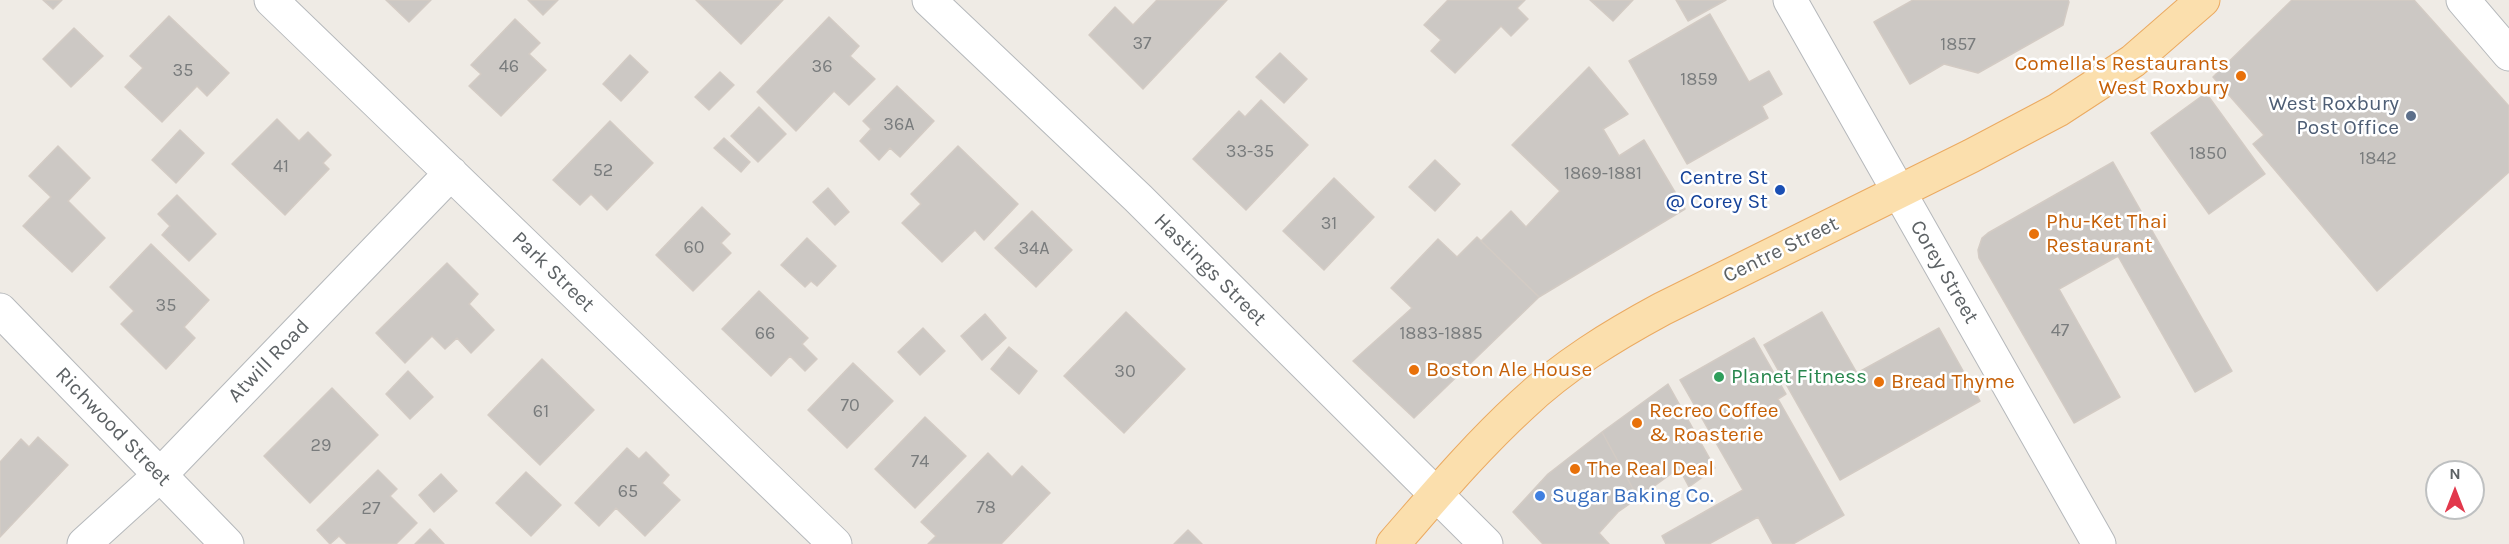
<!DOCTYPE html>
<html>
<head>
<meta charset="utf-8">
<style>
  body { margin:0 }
  #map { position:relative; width:2509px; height:544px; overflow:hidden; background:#efebe5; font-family:Karla,sans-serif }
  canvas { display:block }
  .north { position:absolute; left:2425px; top:460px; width:60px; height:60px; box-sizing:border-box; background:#fff; border:2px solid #bec0c1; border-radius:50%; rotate:0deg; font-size:16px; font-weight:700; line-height:24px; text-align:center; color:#5d6265 }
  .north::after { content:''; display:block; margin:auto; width:21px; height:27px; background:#e2384c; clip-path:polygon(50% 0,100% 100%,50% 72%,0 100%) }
</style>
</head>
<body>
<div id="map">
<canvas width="2509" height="544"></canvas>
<div class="north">N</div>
</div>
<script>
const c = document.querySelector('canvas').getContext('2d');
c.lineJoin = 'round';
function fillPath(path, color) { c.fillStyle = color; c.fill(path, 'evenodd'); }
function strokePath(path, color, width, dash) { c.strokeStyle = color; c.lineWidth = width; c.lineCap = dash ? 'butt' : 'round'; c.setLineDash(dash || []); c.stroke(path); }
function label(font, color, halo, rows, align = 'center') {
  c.font = font + ' Karla,sans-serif'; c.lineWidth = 5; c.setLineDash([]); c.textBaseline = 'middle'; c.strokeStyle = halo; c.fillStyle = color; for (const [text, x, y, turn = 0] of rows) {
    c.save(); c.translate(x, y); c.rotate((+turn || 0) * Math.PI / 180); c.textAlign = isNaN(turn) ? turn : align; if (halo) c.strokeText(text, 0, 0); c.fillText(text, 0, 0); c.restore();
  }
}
const building = new Path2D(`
  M 43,0 L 62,0 L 53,9 Z
  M 386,0 L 431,0 L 409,22 Z
  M 528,0 L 558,0 L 543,15 Z
  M 696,0 L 783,0 L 741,44 Z
  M 1157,0 L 1227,0 L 1143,89 L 1089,35 L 1115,7 L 1133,25 Z
  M 1448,0 L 1525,0 L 1517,8 L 1528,19 L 1511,36 L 1501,26 L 1455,73 L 1431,51 L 1441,40 L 1424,25 Z
  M 1590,0 L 1633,0 L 1613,21 Z
  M 1676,0 L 1726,0 L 1688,21 Z
  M 1913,0 L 2068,0 L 2069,2 L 2063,25 L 1978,73 L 1944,64 L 1910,84 L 1874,22 Z
  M 2292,0 L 2414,0 L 2509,106 L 2509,172 L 2377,291 L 2253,144 L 2264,135 L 2213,77 Z
  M 1710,14 L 1749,82 L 1769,71 L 1782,94 L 1762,106 L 1768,118 L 1687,164 L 1629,61 Z
  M 169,16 L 229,73 L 207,96 L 197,86 L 162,122 L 125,87 L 143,68 L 130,56 Z
  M 829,17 L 859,46 L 850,56 L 875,79 L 849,105 L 834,91 L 796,131 L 757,92 Z
  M 515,19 L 540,43 L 529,54 L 546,70 L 501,116 L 469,86 L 481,74 L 471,65 Z
  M 74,28 L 103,56 L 71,87 L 43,59 Z
  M 1280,53 L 1307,79 L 1284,103 L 1256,77 Z
  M 630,55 L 648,72 L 621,101 L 603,84 Z
  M 1589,67 L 1628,114 L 1603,129 L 1619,156 L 1644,140 L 1685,209 L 1539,297 L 1481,241 L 1511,211 L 1526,227 L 1560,191 L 1512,145 Z
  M 720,72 L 734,85 L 709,110 L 695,97 Z
  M 897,86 L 934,121 L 900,157 L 890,148 L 879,160 L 860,141 L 871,129 L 863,121 Z
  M 2206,93 L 2265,174 L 2209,214 L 2151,133 Z
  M 1261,100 L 1308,145 L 1246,210 L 1193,159 L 1239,111 L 1245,117 Z
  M 759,107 L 786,134 L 758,162 L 731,136 Z
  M 277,119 L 299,141 L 308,132 L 331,155 L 323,163 L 329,169 L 285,215 L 232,164 Z
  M 610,121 L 653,163 L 607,210 L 591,194 L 580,205 L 553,180 Z
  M 180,130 L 204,153 L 176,183 L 152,160 Z
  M 724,138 L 750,162 L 741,172 L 714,148 Z
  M 58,146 L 90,178 L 68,201 L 105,238 L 72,272 L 23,226 L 51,197 L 29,176 Z
  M 958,146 L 1018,204 L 984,240 L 975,230 L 942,262 L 902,223 L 921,204 L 911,194 Z
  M 1435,160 L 1460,184 L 1435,211 L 1409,187 Z
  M 2113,162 L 2232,371 L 2195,392 L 2118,256 L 2059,289 L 2120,397 L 2074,423 L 1979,258 L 1978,250 L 1982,238 L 1988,233 Z
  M 1334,178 L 1374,217 L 1324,270 L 1283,231 Z
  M 828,188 L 849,212 L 835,225 L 813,202 Z
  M 177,195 L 216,234 L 189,261 L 162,235 L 170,226 L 158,214 Z
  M 702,207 L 730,234 L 721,243 L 731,253 L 693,291 L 656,255 Z
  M 1032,211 L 1072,250 L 1036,287 L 995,248 Z
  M 1477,237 L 1539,297 L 1414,418 L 1353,361 L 1412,308 L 1391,288 L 1438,239 L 1457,257 Z
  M 807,238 L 836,266 L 817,286 L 811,281 L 805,287 L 781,265 Z
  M 151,244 L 209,300 L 184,327 L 195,338 L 166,369 L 121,324 L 134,311 L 110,287 Z
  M 447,263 L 478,294 L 469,304 L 494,330 L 471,353 L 457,338 L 445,349 L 432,336 L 405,363 L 376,333 Z
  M 759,291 L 808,338 L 802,344 L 817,359 L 805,371 L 790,356 L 771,376 L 722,329 Z
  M 1126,312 L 1185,369 L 1124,433 L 1064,376 Z
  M 1822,312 L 1857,373 L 1939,328 L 1980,401 L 1840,480 L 1764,345 Z
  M 985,314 L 1006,338 L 982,360 L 961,336 Z
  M 923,328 L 945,351 L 920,375 L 898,352 Z
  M 1754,338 L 1786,394 L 1778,399 L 1844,515 L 1793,544 L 1773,544 L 1758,517 L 1709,544 L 1666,544 L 1662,536 L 1743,490 L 1680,380 Z
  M 1009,347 L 1037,371 L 1019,394 L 991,369 Z
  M 542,359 L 594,410 L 540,465 L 488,415 Z
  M 853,363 L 893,401 L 847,448 L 808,410 Z
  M 408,371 L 433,397 L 410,419 L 386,394 Z
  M 1668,384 L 1715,468 L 1689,487 L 1679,468 L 1638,498 L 1602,432 Z
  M 332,388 L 378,435 L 310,503 L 264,456 Z
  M 925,417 L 966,456 L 915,508 L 875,469 Z
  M 1602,432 L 1638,498 L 1618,512 L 1599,533 L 1609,544 L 1543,544 L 1513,512 L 1548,474 Z
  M 38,437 L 68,465 L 0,537 L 0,462 L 21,439 L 29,447 Z
  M 627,448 L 639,459 L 646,452 L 669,475 L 662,483 L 680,500 L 645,536 L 616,508 L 599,526 L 575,503 Z
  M 988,453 L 1012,477 L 1022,466 L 1050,493 L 1001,544 L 928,544 L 936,536 L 921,522 Z
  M 378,470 L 397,489 L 390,496 L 417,523 L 396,544 L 347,544 L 339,536 L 330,544 L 317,530 Z
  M 526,472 L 561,505 L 531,536 L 496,503 Z
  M 441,474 L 457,491 L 434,512 L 419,495 Z
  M 430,529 L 444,544 L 415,544 Z
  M 1188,530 L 1202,544 L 1174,544 Z`);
const minor = new Path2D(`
  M 271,0 L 835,544
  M 929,0 L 1138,198 L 1486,544
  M 1790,0 L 2099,544
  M 2463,0 L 2509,54
  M 0,310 L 227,544
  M 84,544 L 160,475 L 451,173`);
const major = new Path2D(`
  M 1393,544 C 1435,496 1475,448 1522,405 C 1563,366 1612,336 1662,309 L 1971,156 L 2058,110 L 2133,61 L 2203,0`);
const markers = [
  [2241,76,6,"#e8710a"],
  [2411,116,6,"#5c6f8a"],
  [1780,190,6,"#1a4fb4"],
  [2034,234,6,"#e8710a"],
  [1414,370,6,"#e8710a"],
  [1719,377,6,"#2e9e5b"],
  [1879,382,6,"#e8710a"],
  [1637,423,6,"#e8710a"],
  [1575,469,6,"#e8710a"],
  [1540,496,6,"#3f7fe0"]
];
const numberNames = [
  ["37",1142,44],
  ["1857",1958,45],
  ["46",509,67],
  ["36",822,67],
  ["35",183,71],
  ["1859",1699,80],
  ["36A",899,125],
  ["33-35",1250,152],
  ["1850",2208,154],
  ["1842",2378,159],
  ["41",281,167],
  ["52",603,171],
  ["1869-1881",1603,174],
  ["31",1329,224],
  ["60",694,248],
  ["34A",1034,249],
  ["35",166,306],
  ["47",2060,331],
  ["66",765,334],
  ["1883-1885",1441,334],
  ["30",1125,372],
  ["70",850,406],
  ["61",541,412],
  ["29",321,446],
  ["74",920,462],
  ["65",628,492],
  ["78",986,508],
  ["27",371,509]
];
const foodNames = [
  ["Comella's Restaurants",2229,64,"right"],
  ["West Roxbury",2229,88,"right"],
  ["Phu-Ket Thai",2046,222],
  ["Restaurant",2046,246],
  ["Boston Ale House",1426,370],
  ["Bread Thyme",1891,382],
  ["Recreo Coffee",1649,411],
  ["& Roasterie",1649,435],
  ["The Real Deal",1587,469]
];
const serviceNames = [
  ["West Roxbury",2399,104],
  ["Post Office",2399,128]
];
const transitNames = [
  ["Centre St",1768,178],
  ["@ Corey St",1768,202]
];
const streetNames = [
  ["Centre Street",1781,250,-26],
  ["Hastings Street",1210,270,45],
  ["Park Street",553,272,44],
  ["Corey Street",1944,272,60],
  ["Atwill Road",269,361,-46],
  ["Richwood Street",113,427,46]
];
const leisureNames = [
  ["Planet Fitness",1731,377]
];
const shopNames = [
  ["Sugar Baking Co.",1552,496]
];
fillPath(building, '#ccc8c4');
strokePath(building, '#d3cbc4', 1.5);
strokePath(minor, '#b5b8bb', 35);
strokePath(major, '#ebaa61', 35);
strokePath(minor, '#fff', 33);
strokePath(major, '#fbdfad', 33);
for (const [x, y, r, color] of markers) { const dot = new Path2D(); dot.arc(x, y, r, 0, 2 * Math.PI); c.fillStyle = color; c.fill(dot); strokePath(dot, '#fff', 2); }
label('18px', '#797c7d', null, numberNames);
label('21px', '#c56008', '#fff', foodNames, 'left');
label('21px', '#4e5e75', '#fff', serviceNames, 'right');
label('21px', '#164399', '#fff', transitNames, 'right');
label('21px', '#5d6265', '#fff', streetNames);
label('21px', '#27864d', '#fff', leisureNames, 'left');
label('21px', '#366cbe', '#fff', shopNames, 'left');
</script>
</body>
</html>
